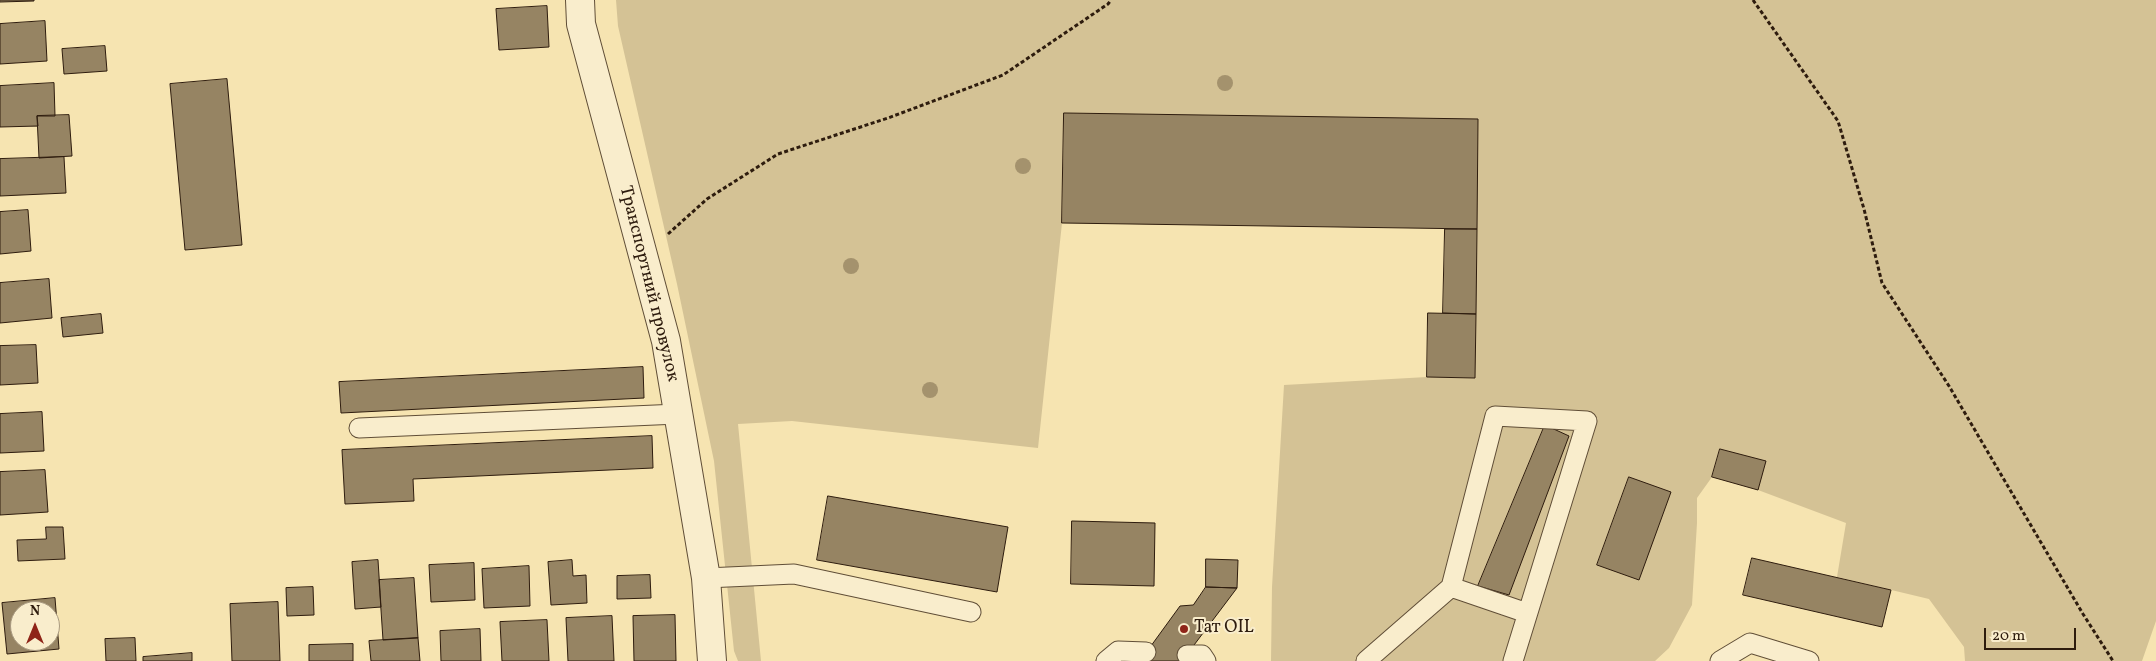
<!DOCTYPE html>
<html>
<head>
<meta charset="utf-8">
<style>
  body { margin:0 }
  #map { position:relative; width:2156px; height:661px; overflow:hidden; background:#f6e4b1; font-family:Vollkorn,serif }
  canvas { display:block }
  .north { position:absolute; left:10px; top:601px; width:50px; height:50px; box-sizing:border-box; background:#f9edcc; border:1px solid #a89980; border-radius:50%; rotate:0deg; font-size:14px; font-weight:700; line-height:20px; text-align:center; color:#2e1c0e }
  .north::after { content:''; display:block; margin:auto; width:18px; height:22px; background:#8f2418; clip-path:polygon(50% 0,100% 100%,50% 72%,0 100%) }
  .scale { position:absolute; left:1984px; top:628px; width:92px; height:22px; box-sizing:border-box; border:2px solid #2e1c0e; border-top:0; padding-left:6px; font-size:15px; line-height:18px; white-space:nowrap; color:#2e1c0e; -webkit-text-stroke:4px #f9edcc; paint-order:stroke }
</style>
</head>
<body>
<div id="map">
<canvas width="2156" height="661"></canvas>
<div class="north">N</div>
<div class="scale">20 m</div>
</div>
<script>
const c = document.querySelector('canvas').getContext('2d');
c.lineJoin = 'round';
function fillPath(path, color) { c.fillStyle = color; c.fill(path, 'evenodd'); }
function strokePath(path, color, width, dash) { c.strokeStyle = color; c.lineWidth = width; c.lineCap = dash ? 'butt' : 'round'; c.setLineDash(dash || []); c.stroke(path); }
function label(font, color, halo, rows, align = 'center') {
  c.font = font + ' Vollkorn,serif'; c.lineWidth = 4; c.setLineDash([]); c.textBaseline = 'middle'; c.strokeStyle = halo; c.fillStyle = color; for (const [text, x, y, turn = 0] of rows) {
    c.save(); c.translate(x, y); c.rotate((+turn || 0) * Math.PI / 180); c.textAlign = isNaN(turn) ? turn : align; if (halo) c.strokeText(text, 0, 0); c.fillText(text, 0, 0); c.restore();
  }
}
const green = new Path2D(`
  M 616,0 L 2156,0 L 2156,621 L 2142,661 L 1965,661 L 1964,647 L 1929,599 L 1837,577 L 1846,523 L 1758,490 L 1712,477 L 1697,498 L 1697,523 L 1692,605 L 1669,648 L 1655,661 L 1271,661 L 1272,587 L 1284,385 L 1427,377 L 1475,378 L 1478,120 L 1064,113 L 1062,223 L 1038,448 L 792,421 L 738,424 L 761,661 L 738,661 L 734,651 L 714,461 L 677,284 L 618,26 Z`);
const building = new Path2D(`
  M 0,0 L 34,0 L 34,1 L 0,2 Z
  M 547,6 L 549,47 L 499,50 L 496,9 Z
  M 45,21 L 47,61 L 0,64 L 0,24 Z
  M 105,46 L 107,71 L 64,74 L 62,49 Z
  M 227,79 L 242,245 L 185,250 L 170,84 Z
  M 54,83 L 55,116 L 37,116 L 38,126 L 0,127 L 0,86 Z
  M 1064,113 L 1478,119 L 1477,229 L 1062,223 Z
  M 69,115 L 72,156 L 39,158 L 37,116 Z
  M 64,157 L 66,193 L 0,196 L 0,159 Z
  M 28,210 L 31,251 L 0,254 L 0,212 Z
  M 1445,229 L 1477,229 L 1476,314 L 1443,313 Z
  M 49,279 L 52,318 L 0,323 L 0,283 Z
  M 1428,313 L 1476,314 L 1475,378 L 1427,377 Z
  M 101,314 L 103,333 L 63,337 L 61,318 Z
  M 36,345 L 38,383 L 0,385 L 0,346 Z
  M 643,367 L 644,398 L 341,413 L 339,382 Z
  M 42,412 L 44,451 L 0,453 L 0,414 Z
  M 1545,425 L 1569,436 L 1509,595 L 1478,586 Z
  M 652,436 L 653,468 L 413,479 L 414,501 L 345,504 L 342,450 Z
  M 1720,449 L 1766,461 L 1758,490 L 1712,477 Z
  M 45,470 L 48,512 L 0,515 L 0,472 Z
  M 1629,477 L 1671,492 L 1639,580 L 1597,565 Z
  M 828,496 L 1008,527 L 997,592 L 817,560 Z
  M 1072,521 L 1155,523 L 1154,586 L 1071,584 Z
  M 46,527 L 63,527 L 65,559 L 18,561 L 17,540 L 46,539 Z
  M 1752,558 L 1891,590 L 1882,627 L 1743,595 Z
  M 1206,559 L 1238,560 L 1237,588 L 1206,587 Z
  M 378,560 L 381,607 L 355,609 L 352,562 Z
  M 572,560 L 573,576 L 586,575 L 587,603 L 551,605 L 548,562 Z
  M 474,563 L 475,600 L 431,602 L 429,565 Z
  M 529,566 L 530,606 L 484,608 L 482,569 Z
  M 650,575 L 651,598 L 617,599 L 617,576 Z
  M 414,578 L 418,638 L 383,640 L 379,580 Z
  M 313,587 L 314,615 L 287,616 L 286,588 Z
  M 1206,587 L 1237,588 L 1182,661 L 1140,661 L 1180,606 L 1193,605 Z
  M 55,598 L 59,649 L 7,654 L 2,603 ZM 20,611 L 50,611 L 50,641 L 20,641 Z
  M 278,602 L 280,661 L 232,661 L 230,604 Z
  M 675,615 L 676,661 L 634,661 L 633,616 Z
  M 612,616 L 614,661 L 568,661 L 566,618 Z
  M 547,620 L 549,661 L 502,661 L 500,622 Z
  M 480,629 L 481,661 L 441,661 L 440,631 Z
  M 135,638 L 136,661 L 106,661 L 105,639 Z
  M 418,638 L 420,661 L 371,661 L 369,641 Z
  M 353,644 L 353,661 L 309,661 L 309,645 Z
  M 192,653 L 192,661 L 143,661 L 143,657 Z`);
const path = new Path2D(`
  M 1753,0 L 1838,121 L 1864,209 L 1882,283 L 1949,386 L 2083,614 L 2113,661
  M 668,234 L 707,199 L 778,154 L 888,118 L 1003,75 L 1108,4 L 1111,0`);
const service = new Path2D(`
  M 359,428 L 678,414
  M 706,578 L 794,574 L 971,612
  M 1451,587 L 1527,613
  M 1187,655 L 1202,655 L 1206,661
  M 1106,661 L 1118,651 L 1146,652
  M 1366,661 L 1451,587 L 1495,416 L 1587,421 L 1513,661
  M 1720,661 L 1750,643 L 1809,661`);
const minor = new Path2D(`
  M 580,0 L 581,24 L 666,341 L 706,578 L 712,661`);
const trees = [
  [1225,83],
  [1023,166],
  [851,266],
  [930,390]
];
const markers = [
  [1184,629,5,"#8f2418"]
];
const streetNames = [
  ["Транспортний провулок",648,284,76]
];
const poiNames = [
  ["Тат OIL",1194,629]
];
fillPath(green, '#d4c295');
fillPath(building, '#968463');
strokePath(building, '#2e1c0e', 1);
strokePath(service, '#604e37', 21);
strokePath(minor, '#604e37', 30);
strokePath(path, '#2e1c0e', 3, [4, 2.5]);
strokePath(service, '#f9edcc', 19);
strokePath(minor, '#f9edcc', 28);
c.fillStyle = '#a4926d';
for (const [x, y] of trees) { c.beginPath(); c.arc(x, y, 8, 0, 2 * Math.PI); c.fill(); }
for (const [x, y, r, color] of markers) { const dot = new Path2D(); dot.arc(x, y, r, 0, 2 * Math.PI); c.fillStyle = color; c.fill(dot); strokePath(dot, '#f9edcc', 2); }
label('18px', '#2e1c0e', '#f9edcc', streetNames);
label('18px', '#2e1c0e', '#f9edcc', poiNames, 'left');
</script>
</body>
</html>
